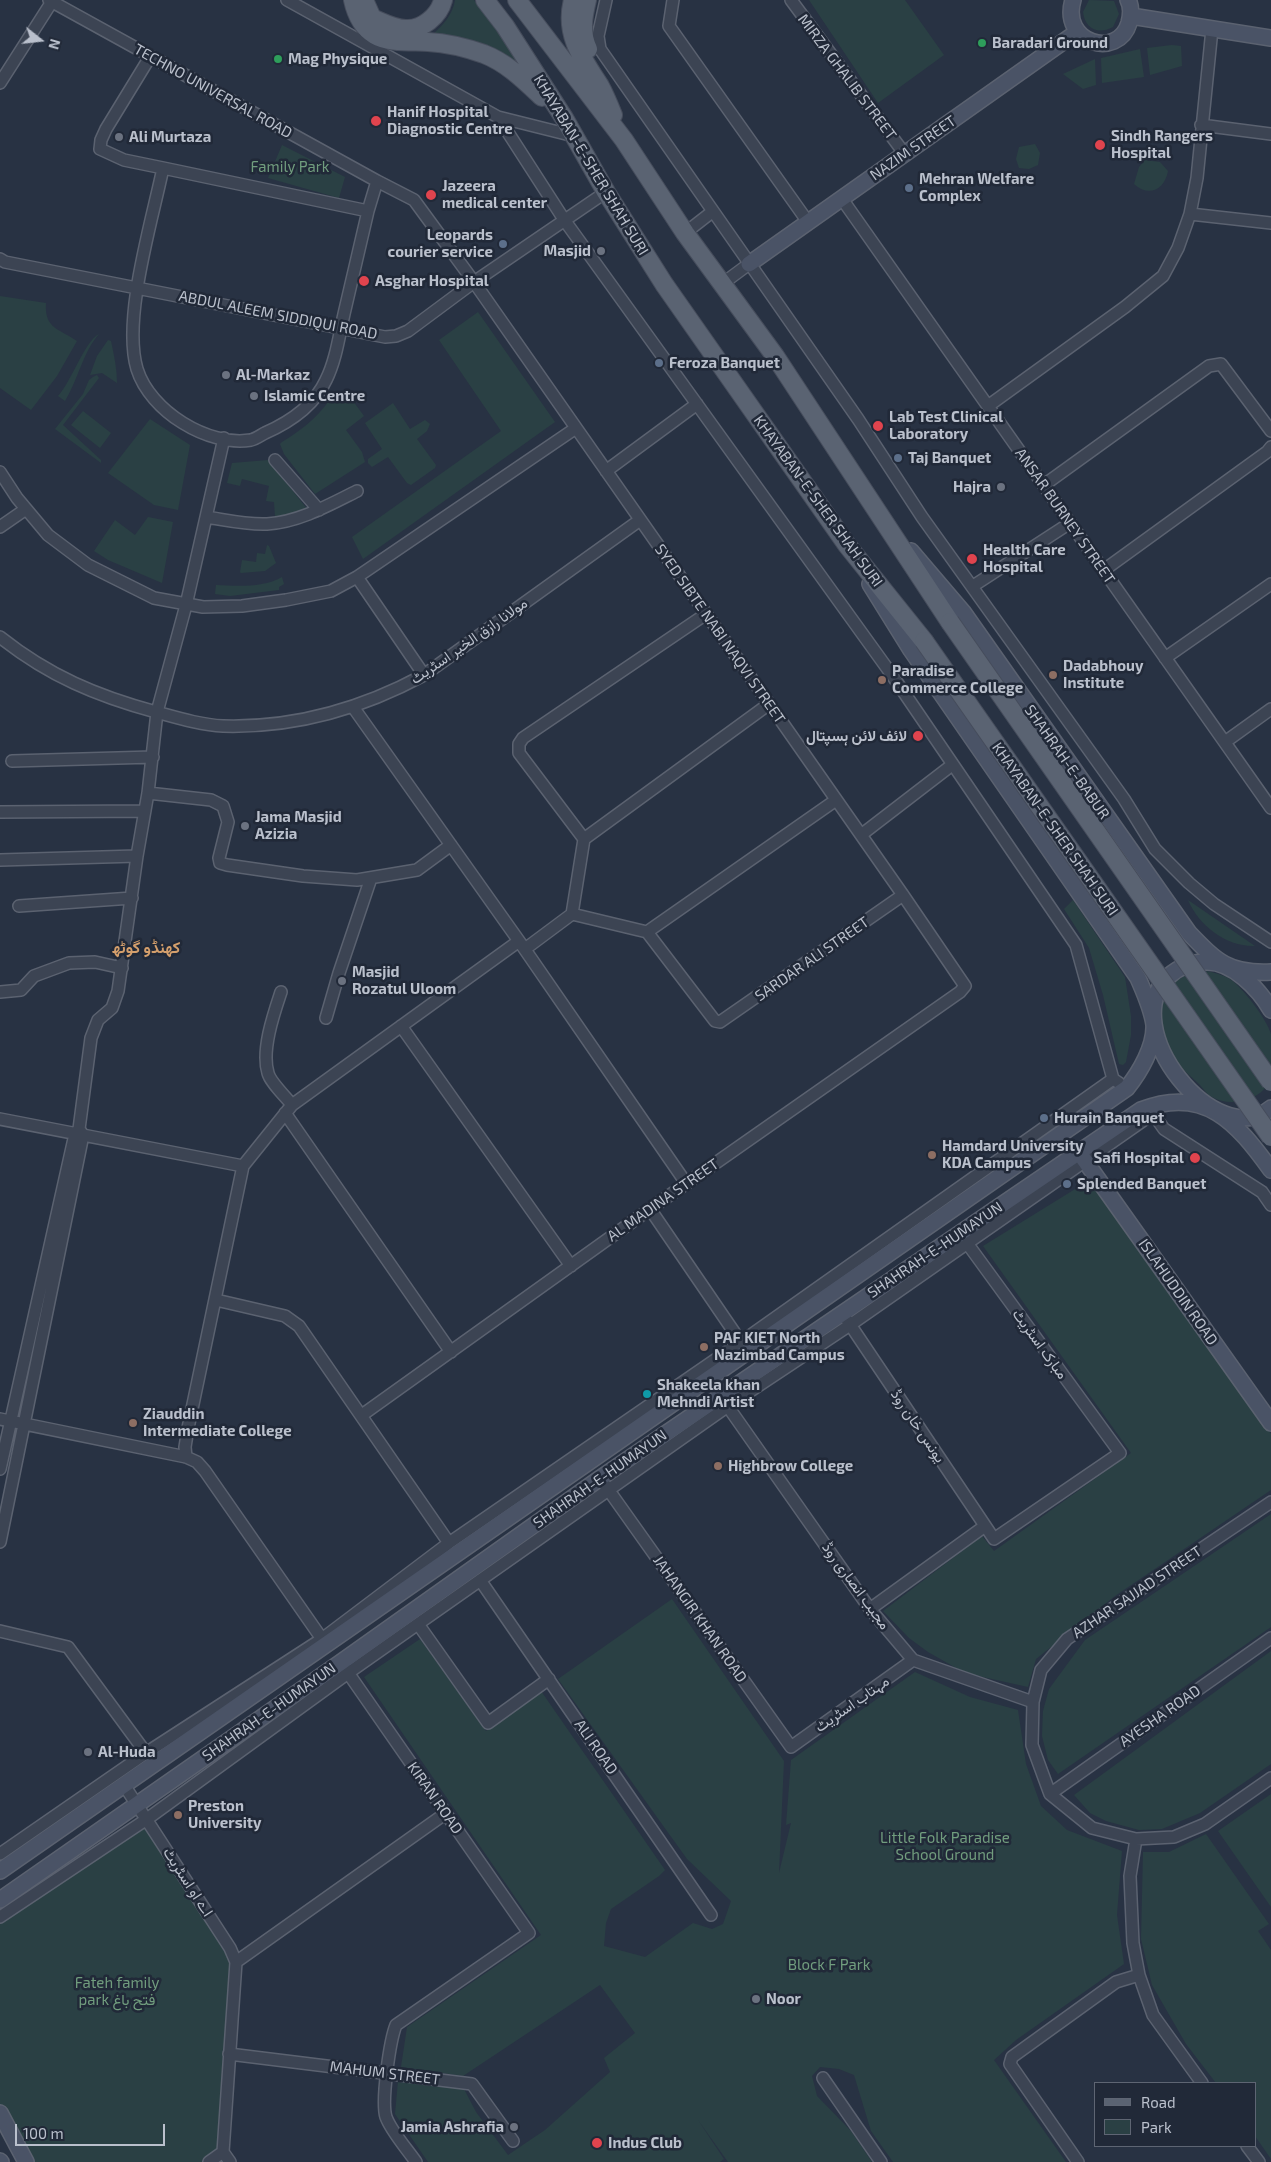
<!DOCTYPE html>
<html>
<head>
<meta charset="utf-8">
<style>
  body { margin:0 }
  #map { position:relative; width:1271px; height:2162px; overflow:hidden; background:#283243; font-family:"Exo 2",sans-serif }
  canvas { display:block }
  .legend { position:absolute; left:1094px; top:2082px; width:162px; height:65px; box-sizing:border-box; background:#212938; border:1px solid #5e6573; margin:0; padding:6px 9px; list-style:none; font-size:15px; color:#bac0cc }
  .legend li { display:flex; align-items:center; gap:10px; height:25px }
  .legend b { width:25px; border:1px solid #5e6573 }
  .north { position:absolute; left:15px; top:15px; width:50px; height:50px; -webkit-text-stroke:4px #212938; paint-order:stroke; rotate:106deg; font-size:14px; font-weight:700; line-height:20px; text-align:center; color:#bac0cc }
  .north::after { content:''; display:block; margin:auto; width:18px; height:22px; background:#bac0cc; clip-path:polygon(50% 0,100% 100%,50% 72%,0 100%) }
  .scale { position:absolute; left:15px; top:2124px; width:150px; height:22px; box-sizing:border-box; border:2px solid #bac0cc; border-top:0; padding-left:6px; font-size:15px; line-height:18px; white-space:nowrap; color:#bac0cc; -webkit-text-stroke:4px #212938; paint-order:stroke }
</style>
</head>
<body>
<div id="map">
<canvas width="1271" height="2162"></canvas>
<ul class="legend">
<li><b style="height:6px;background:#5a6372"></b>Road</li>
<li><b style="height:14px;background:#2a4044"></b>Park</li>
</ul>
<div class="north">N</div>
<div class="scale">100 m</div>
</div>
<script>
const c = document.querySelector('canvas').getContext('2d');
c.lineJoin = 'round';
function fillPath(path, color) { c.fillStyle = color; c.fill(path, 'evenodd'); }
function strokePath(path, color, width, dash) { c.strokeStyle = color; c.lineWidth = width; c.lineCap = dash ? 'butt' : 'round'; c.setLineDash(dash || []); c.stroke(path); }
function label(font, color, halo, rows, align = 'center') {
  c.font = font + ' "Exo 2",Vazirmatn,sans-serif'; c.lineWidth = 5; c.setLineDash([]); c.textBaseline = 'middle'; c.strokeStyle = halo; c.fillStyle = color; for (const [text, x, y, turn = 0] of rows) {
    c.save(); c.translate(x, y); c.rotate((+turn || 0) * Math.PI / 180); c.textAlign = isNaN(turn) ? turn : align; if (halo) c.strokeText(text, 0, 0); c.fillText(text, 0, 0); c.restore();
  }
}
const green = new Path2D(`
  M 455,0 L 474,0 L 528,73 L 503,53 L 485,44 L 431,36 C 442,26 453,15 455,0 Z
  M 809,0 L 905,0 L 944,55 L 878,103 Z
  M 1089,0 L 1114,1 L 1119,14 L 1113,27 C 1098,35 1085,29 1083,12 Z
  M 1172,45 L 1181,46 L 1182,66 L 1150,75 L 1147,48 Z
  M 1140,49 L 1144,77 L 1102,83 L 1101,58 Z
  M 1095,59 L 1096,85 L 1083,89 L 1063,74 Z
  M 1035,144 L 1040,153 L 1038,165 L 1029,169 L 1019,168 L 1016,159 L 1019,147 Z
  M 282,145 L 345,177 L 339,198 L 268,178 Z
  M 1145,160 L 1160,162 L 1168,171 C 1165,189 1149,198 1134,184 L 1139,167 Z
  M 0,296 L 46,303 C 44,329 60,329 77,341 L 57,376 L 31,410 L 0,388 Z
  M 478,312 L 555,422 L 363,559 L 352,537 L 501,431 L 439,340 Z
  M 99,334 C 83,352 78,380 65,401 L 58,396 C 72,381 84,342 99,334 Z
  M 108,340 L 111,341 C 114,355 117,369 117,383 L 102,373 L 90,375 L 97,356 Z
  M 97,375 L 99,378 L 63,425 L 101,460 L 101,463 L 55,429 L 83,394 L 89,380 L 93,377 Z
  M 336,390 L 353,401 L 364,416 L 346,430 L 362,452 L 365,462 L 315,494 L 284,454 L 280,444 L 282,442 C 305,428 322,414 336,390 Z
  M 393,403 L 410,429 L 425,420 L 430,424 L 427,431 L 417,439 L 436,465 L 435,468 L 411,485 L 407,483 L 388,457 L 372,467 L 368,463 L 368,459 L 382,449 L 365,423 Z
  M 83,411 L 111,433 L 100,448 L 71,425 Z
  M 150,419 L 190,445 L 178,510 L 154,505 L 108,473 Z
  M 268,460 L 308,510 L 275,517 L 274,502 L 266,501 L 269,486 L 242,479 L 240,486 L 227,483 L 232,463 Z
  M 148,517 L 173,522 L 162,583 L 108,560 L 94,551 L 115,520 L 135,535 Z
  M 267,545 L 269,546 L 276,563 L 265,571 L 241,573 L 240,572 L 242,560 L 256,562 L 257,553 L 265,554 Z
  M 282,577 L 284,584 L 279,587 L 279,590 L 230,596 L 215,594 L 216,585 C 237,586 263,588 282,577 Z
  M 1073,900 L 1125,977 L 1131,1016 L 1131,1035 L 1126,1062 L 1123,1065 L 1119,1064 L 1103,995 L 1089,948 L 1064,909 Z
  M 1188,900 L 1255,946 C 1227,947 1199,926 1188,900 Z
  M 1206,971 C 1215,973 1226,975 1234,982 C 1246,993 1266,1018 1271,1034 C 1271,1040 1271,1048 1271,1053 C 1271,1077 1271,1093 1245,1100 C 1235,1103 1222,1103 1212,1097 C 1207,1095 1203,1088 1199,1084 C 1189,1075 1177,1065 1171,1053 C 1154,1016 1157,975 1206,971 Z
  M 1093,1178 L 1271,1434 L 1271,1490 L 1115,1596 L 1036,1659 L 1028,1687 L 965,1673 L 928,1652 L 909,1638 L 883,1611 L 982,1536 L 994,1551 L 1131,1453 L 983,1246 Z
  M 1271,1514 L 1271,1627 L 1058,1774 L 1048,1760 L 1042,1736 L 1043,1711 L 1049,1689 L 1085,1640 Z
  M 672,1599 L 784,1761 L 779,1873 L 791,1823 L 786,1825 L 791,1760 L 915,1672 L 970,1697 L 1018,1710 L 1026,1764 L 1041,1806 L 1067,1830 L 1122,1851 L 1117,1915 L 1124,1964 L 1016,2040 L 994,2060 L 1066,2162 L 893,2162 L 871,2131 L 854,2075 L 839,2069 L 820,2067 L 812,2076 L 817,2096 L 851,2131 L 872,2162 L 728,2162 L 698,2120 L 724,2159 L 720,2162 L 428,2162 L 395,2114 L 398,2081 L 464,2089 L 476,2112 L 508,2155 L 545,2130 L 610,2072 L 604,2058 L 635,2033 L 600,1985 L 463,2076 L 401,2067 L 407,2027 L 541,1935 L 364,1677 L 420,1639 L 486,1731 L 541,1691 L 665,1870 L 659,1876 L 611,1909 L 606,1923 L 604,1946 L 645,1957 L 693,1923 L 712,1929 L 723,1924 L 731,1901 L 687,1859 L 558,1679 Z
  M 1271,1651 L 1271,1764 L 1200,1813 L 1162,1829 L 1139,1830 L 1106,1821 L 1090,1813 L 1074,1795 Z
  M 1271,1794 L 1271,1907 L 1218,1831 Z
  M 147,1819 L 236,1962 L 220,2155 L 209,2162 L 28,2162 L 0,2108 L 0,1919 Z
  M 1206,1834 L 1269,1924 L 1258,1931 L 1271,1950 L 1271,2159 L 1255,2136 L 1255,2083 L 1216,2083 L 1186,2044 L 1152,1985 L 1141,1939 L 1143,1852 L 1169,1852 Z`);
const street = new Path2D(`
  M 49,0 L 377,181
  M 287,0 L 498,117 L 565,221 L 892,675 L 1076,945 L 1113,1079
  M 606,0 L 598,36 L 600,49 L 858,419 L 922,517 L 1124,799 L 1155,849 L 1189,883 L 1214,904 L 1271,942
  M 673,0 L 669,26 L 808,222
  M 791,0 L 904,153
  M 150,57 L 106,129 L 101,140 L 100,149 L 124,160 L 163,168 C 152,221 122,319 137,369 C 150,411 208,447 251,440 C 256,439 261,435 265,433 C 290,422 314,406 326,380 C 336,360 339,336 344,314 C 352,280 360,245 368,211 L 163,168
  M 0,83 L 53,0
  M 498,117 L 574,136
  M 1201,125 L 1271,134
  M 842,199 L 1271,808
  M 1190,214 L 1271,223
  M 685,233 L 712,212
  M 0,259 L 5,262 L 385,337 L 396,336 L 408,331 L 474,282 L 606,192
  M 722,284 L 749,264
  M 988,406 L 1125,307 L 1163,276 L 1178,248 L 1190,214 L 1197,178 L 1212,29
  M 275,460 L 319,510
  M 606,471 L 697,404
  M 0,472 L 17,498 L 48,535 L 88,565 L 154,598 L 203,607 L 242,606 L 286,600 L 331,591 L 357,577 L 576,428
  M 1044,485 L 1209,366 L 1221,364 L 1271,431
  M 206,517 C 226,520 247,525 267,524 C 299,522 329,505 357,491
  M 0,527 L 26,509
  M 1104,570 L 1267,452 L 1271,447
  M 357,577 L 424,675
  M 973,586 L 1070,523
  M 0,637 C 49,676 97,696 156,712 C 178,718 201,725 223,726 C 294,728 363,708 424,675 L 640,520
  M 1165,658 L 1271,584
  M 353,707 L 519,941 L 686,1183
  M 1225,742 L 1271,709
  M 12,761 L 153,757
  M 148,793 L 211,800 L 223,806 L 228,822 L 219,858 L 220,863 L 227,865 L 303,876 L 357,880 L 417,870 L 451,845
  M 0,812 L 145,811
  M 861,835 L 952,765
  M 584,839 L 519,753 L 519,744 L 523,738 L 706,614
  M 0,860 L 137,856
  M 19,906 L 132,898
  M 572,914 L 647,932 L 836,800
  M 647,932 L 715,1021 L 720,1022 L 903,895
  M 525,949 L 572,914 L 584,839 L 769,704
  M 0,992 L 21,990 L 34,976 L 69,963 L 95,962 L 122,968
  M 281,992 C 274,1013 261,1050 268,1073 C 270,1082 286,1097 292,1105
  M 326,1018 L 339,973 L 371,878
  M 401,1026 L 571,1266
  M 1149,1108 L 1164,1129 L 1262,1192 L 1271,1205
  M 285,1113 L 451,1352
  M 0,1119 L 243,1166
  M 650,1209 L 745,1348
  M 216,1300 L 285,1316 L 299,1326 L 449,1543
  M 847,1320 L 994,1539 L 1120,1453 L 964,1239
  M 724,1401 L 870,1609 L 913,1660 L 1033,1702
  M 362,1415 L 650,1209 L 960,992 L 965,986 L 903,895 L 474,282 L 414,200 L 377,181 L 368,211
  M 0,1419 L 186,1457 L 197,1462 L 205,1471 L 322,1639
  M 186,1457 L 185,1447 L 188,1428 L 243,1166 L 292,1105 L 519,941
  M 0,1469 L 75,1134 L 79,1129 L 91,1038 L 98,1020 L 112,1008 L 118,991 L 137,856 L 148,793 L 157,712 L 186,605 L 224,438
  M 605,1485 L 791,1747 L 913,1660
  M 0,1542 L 83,1135 L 79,1129
  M 480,1580 L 711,1915
  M 870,1609 L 985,1526
  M 418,1624 L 488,1723 L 549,1679
  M 0,1631 L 68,1647 L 146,1753
  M 344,1667 L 529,1933 L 396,2025 C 390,2040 381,2101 386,2117 C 391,2131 407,2149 416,2162
  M 124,1785 L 230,1948 L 236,1962
  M 1050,1794 L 1032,1745 L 1033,1702 L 1041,1670 L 1067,1639 L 1271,1502
  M 1050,1794 L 1271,1638
  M 1050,1794 L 1092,1828 L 1136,1839 L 1174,1837 L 1205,1824 L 1271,1778
  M 1136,1839 L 1130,1876 L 1133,1943 L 1139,1975 L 1153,2015 L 1202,2083
  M 0,1854 L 146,1753 L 322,1639 L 449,1543 L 741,1342 L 1113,1079 L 1119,1083
  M 0,1917 L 147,1819 L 348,1673 L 728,1406 L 850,1325 L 1154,1113
  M 229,2054 L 472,2084 L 513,2141
  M 823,2078 L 881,2162
  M 1247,2146 L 1259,2162
  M 209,2162 L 223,2152
  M 230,2162 L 223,2152 L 236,1962 L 446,1813
  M 1078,2162 L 1010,2064 L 1012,2057 L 1116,1982 L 1139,1975`);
const secondary = new Path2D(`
  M 1073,0 C 1060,43 1118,60 1129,23 C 1131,15 1132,7 1128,0
  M 1131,16 L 1271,38
  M 749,264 L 1077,32
  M 911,551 L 963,612 L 1189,933 C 1217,962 1229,974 1271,972
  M 1271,1010 C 1259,989 1232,961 1206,962 C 1192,962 1180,966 1169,976 C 1114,1027 1217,1154 1271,1108
  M 1078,1151 L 1271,1423
  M 0,1871 L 1127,1088 C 1140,1072 1155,1046 1154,1025 C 1152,1009 1144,992 1138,978 L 911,650 L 870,584
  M 0,1900 L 340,1663 L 599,1479 L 1141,1110 C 1205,1085 1237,1123 1271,1170
  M 0,2113 L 26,2162
  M 0,2161 L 1,2162`);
const primary = new Path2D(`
  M 353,0 C 356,14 362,27 375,35 C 388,43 412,41 428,42 C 446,43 467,48 484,54 C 507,63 524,80 542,97
  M 364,0 L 372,18 C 382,22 394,29 406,29 C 422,30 439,16 443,0
  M 485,0 L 505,26 L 564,118 L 606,192 L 664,284 L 847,545 L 924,641
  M 517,0 L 624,140 L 685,233 L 775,356 L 950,622
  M 573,0 C 564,34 582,58 600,86 C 605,95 609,105 613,115
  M 587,0 C 583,17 580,32 588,49`);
const primaryBridge = new Path2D(`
  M 950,622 L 1271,1082
  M 924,641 L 1271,1137`);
const markers = [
  [982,43,5,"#2e9e5b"],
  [278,59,5,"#2e9e5b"],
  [376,121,6,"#e0444e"],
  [119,137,5,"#6b7280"],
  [1100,145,6,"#e0444e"],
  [909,188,5,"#5c6f8a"],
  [431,195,6,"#e0444e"],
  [503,244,5,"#5c6f8a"],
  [601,251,5,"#6b7280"],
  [364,281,6,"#e0444e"],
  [659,363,5,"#5c6f8a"],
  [226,375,5,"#6b7280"],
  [254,396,5,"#6b7280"],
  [878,426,6,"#e0444e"],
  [898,458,5,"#5c6f8a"],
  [1001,487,5,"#6b7280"],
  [972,559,6,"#e0444e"],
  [1053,675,5,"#8d6e63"],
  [882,680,5,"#8d6e63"],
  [918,736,6,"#e0444e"],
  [245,826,5,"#6b7280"],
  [342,981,5,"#6b7280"],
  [1044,1118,5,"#5c6f8a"],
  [932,1155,5,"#8d6e63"],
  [1195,1158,6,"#e0444e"],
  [1067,1184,5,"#5c6f8a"],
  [704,1347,5,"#8d6e63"],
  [647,1394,5,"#0f9aa8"],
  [133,1423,5,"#8d6e63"],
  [718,1466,5,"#8d6e63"],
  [88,1752,5,"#6b7280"],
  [178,1815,5,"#8d6e63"],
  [756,1999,5,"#6b7280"],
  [514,2127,5,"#6b7280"],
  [597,2143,6,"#e0444e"]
];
const poiNames = [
  ["Baradari Ground",992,43],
  ["Mag Physique",288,59],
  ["Hanif Hospital",387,112],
  ["Diagnostic Centre",387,129],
  ["Sindh Rangers",1111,136],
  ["Hospital",1111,153],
  ["Ali Murtaza",129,137],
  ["Mehran Welfare",919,179],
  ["Complex",919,196],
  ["Jazeera",442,186],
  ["medical center",442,203],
  ["Leopards",493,235,"right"],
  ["courier service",493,252,"right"],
  ["Masjid",591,251,"right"],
  ["Asghar Hospital",375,281],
  ["Feroza Banquet",669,363],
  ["Al-Markaz",236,375],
  ["Islamic Centre",264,396],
  ["Lab Test Clinical",889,417],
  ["Laboratory",889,434],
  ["Taj Banquet",908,458],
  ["Hajra",991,487,"right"],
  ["Health Care",983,550],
  ["Hospital",983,567],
  ["Dadabhouy",1063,666],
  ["Institute",1063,683],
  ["Paradise",892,671],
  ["Commerce College",892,688],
  ["لائف لائن ہسپتال",907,736,"right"],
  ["Jama Masjid",255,817],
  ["Azizia",255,834],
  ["Masjid",352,972],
  ["Rozatul Uloom",352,989],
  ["Hurain Banquet",1054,1118],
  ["Hamdard University",942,1146],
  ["KDA Campus",942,1163],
  ["Safi Hospital",1184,1158,"right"],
  ["Splended Banquet",1077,1184],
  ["PAF KIET North",714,1338],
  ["Nazimbad Campus",714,1355],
  ["Shakeela khan",657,1385],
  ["Mehndi Artist",657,1402],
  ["Ziauddin",143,1414],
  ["Intermediate College",143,1431],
  ["Highbrow College",728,1466],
  ["Al-Huda",98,1752],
  ["Preston",188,1806],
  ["University",188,1823],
  ["Noor",766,1999],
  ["Jamia Ashrafia",504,2127,"right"],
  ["Indus Club",608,2143]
];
const streetNames = [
  ["MIRZA GHALIB STREET",847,77,53],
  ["TECHNO UNIVERSAL ROAD",213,91,29],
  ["NAZIM STREET",913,148,-35],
  ["KHAYABAN-E-SHER SHAH SURI",591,165,59],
  ["ABDUL ALEEM SIDDIQUI ROAD",278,315,11],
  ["KHAYABAN-E-SHER SHAH SURI",818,501,54],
  ["ANSAR BURNEY STREET",1065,516,55],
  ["SYED SIBTE NABI NAQVI STREET",720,634,55],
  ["مولانا رازق الخیر اسٹریٹ",469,641,-35],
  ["SHAHRAH-E-BABUR",1067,762,55],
  ["KHAYABAN-E-SHER SHAH SURI",1055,829,55],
  ["SARDAR ALI STREET",812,959,-35],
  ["AL MADINA STREET",663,1200,-35],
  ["SHAHRAH-E-HUMAYUN",935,1250,-34],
  ["ISLAHUDDIN ROAD",1178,1292,55],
  ["مبارک اسٹریٹ",1040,1344,54],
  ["یونس خان روڈ",918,1426,56],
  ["SHAHRAH-E-HUMAYUN",600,1479,-35],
  ["مجیب انصاری روڈ",856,1586,54],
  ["AZHAR SAJJAD STREET",1137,1592,-34],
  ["JAHANGIR KHAN ROAD",700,1619,55],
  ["مہتاب اسٹریٹ",852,1704,-35],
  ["SHAHRAH-E-HUMAYUN",269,1712,-35],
  ["AYESHA ROAD",1160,1716,-35],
  ["ALI ROAD",596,1747,55],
  ["KIRAN ROAD",435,1798,55],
  ["اے او اسٹریٹ",188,1882,57],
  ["MAHUM STREET",385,2073,7]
];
const parkNames = [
  ["Family Park",290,167],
  ["Little Folk Paradise",945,1838],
  ["School Ground",945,1855],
  ["Block F Park",829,1965],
  ["Fateh family",117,1983],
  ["park فتح باغ",117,2000]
];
const neighbourhoodNames = [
  ["کھنڈو گوٹھ",146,948]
];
fillPath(green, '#2a4044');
strokePath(street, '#5b6270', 14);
strokePath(secondary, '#5b6270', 18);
strokePath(primary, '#464d5c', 20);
strokePath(street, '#3c4453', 11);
strokePath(secondary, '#4a5366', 15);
strokePath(primary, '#5a6372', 18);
strokePath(primaryBridge, '#464d5c', 20, []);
strokePath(primaryBridge, '#5a6372', 18);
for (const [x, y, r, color] of markers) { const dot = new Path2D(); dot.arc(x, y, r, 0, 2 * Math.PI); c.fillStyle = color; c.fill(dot); strokePath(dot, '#212938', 2); }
label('bold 15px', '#bac0cc', '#212938', poiNames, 'left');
label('15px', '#bac0cc', '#212938', streetNames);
label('15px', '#719d7e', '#212938', parkNames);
label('bold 16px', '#d49f6c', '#212938', neighbourhoodNames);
</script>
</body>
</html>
